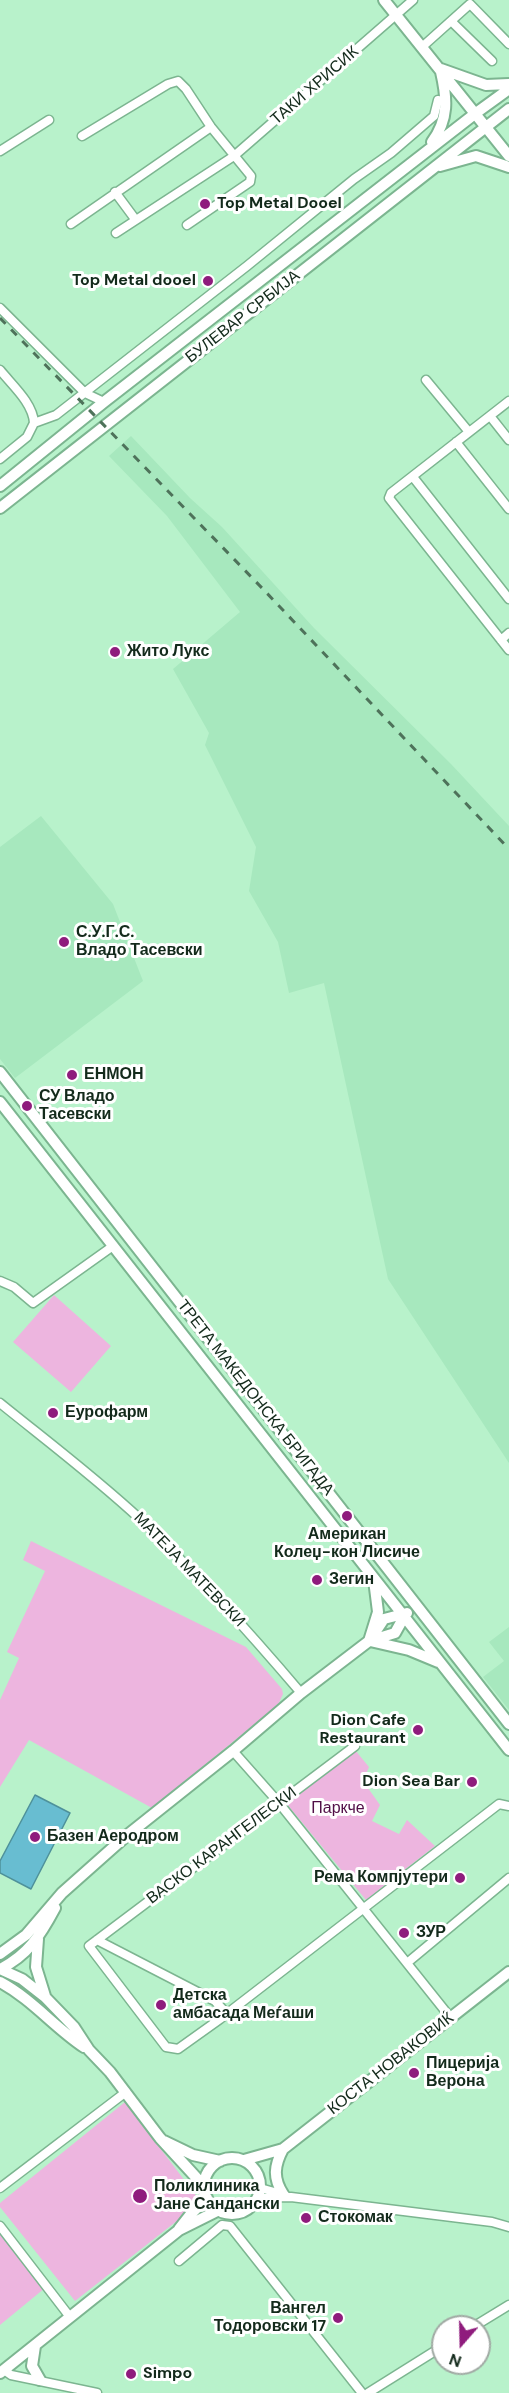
<!DOCTYPE html>
<html>
<head>
<meta charset="utf-8">
<style>
  body { margin:0 }
  #map { position:relative; width:509px; height:2393px; overflow:hidden; background:#b8f2cb; font-family:"DM Sans",sans-serif }
  canvas { display:block }
  .north { position:absolute; left:431px; top:2315px; width:60px; height:60px; box-sizing:border-box; background:#fff; border:2px solid #a1aaa4; border-radius:50%; rotate:200deg; font-size:16px; font-weight:700; line-height:24px; text-align:center; color:#132a1b }
  .north::after { content:''; display:block; margin:auto; width:21px; height:27px; background:#8f1c7d; clip-path:polygon(50% 0,100% 100%,50% 72%,0 100%) }
</style>
</head>
<body>
<div id="map">
<canvas width="509" height="2393"></canvas>
<div class="north">N</div>
</div>
<script>
const c = document.querySelector('canvas').getContext('2d');
c.lineJoin = 'round';
function fillPath(path, color) { c.fillStyle = color; c.fill(path, 'evenodd'); }
function strokePath(path, color, width, dash) { c.strokeStyle = color; c.lineWidth = width; c.lineCap = dash ? 'butt' : 'round'; c.setLineDash(dash || []); c.stroke(path); }
function label(font, color, halo, rows, align = 'center') {
  c.font = font + ' "DM Sans",sans-serif'; c.lineWidth = 6; c.setLineDash([]); c.textBaseline = 'middle'; c.strokeStyle = halo; c.fillStyle = color; for (const [text, x, y, turn = 0] of rows) {
    c.save(); c.translate(x, y); c.rotate((+turn || 0) * Math.PI / 180); c.textAlign = isNaN(turn) ? turn : align; if (halo) c.strokeText(text, 0, 0); c.fillText(text, 0, 0); c.restore();
  }
}
const built = new Path2D(`
  M 131,436 L 190,498 L 222,527 L 314,628 L 451,764 L 509,826 L 509,1463 L 388,1279 L 324,983 L 289,993 L 278,942 L 249,891 L 256,847 L 205,745 L 209,733 L 173,669 L 240,612 L 167,516 L 109,456 Z
  M 41,816 L 113,904 L 143,981 L 15,1078 L 0,1059 L 0,847 Z
  M 509,1627 L 509,1710 L 483,1677 L 504,1661 L 489,1642 Z`);
const green = new Path2D(`
  M 54,1295 L 111,1346 L 71,1392 L 13,1342 Z
  M 31,1541 L 246,1647 L 282,1689 L 283,1694 L 278,1705 L 152,1808 L 29,1740 L 0,1787 L 0,1700 L 19,1658 L 7,1652 L 45,1571 L 23,1560 Z
  M 355,1750 L 369,1767 L 363,1781 L 380,1805 L 372,1821 L 399,1834 L 407,1820 L 435,1846 L 366,1900 L 286,1803 Z
  M 125,2102 L 201,2202 L 75,2301 L 0,2207 L 0,2203 Z
  M 0,2229 L 45,2288 L 0,2325 Z`);
const water = new Path2D(`
  M 35,1795 L 70,1813 L 31,1889 L 0,1873 L 0,1861 Z`);
const street = new Path2D(`
  M 451,21 L 492,61
  M 422,47 L 470,4 L 509,44
  M 82,136 L 168,84 L 178,81 L 186,89 L 211,127 L 251,176 L 250,182 L 187,225
  M 0,151 L 49,120
  M 115,192 L 135,219
  M 71,224 L 211,127
  M 116,233 L 234,156 L 413,0
  M 0,308 L 85,393 L 104,402
  M 0,370 C 12,385 33,403 34,423 L 27,437 L 0,459
  M 426,380 L 469,432
  M 509,401 L 391,493 L 389,498 L 509,650
  M 490,416 L 509,440
  M 34,423 L 56,415 L 247,266 L 354,179 L 391,153 L 434,116 L 438,100
  M 456,442 L 509,509
  M 413,477 L 509,599
  M 501,640 L 509,633
  M 0,1281 L 14,1287 L 33,1303 L 113,1246
  M 0,1403 C 47,1441 96,1478 140,1519 C 197,1574 250,1633 301,1693
  M 355,1746 L 89,1946 L 166,2047 L 178,2049 L 220,2019 L 499,1804 L 509,1806
  M 233,1751 L 279,1803 L 450,2017
  M 97,1940 L 215,2001 L 227,2014
  M 407,1963 L 509,1878
  M 0,2188 L 126,2092
  M 260,2188 L 285,2195
  M 258,2198 L 291,2197 L 492,2222 L 509,2227
  M 0,2226 L 70,2317
  M 179,2261 L 222,2225 L 230,2226 L 362,2393
  M 473,2327 L 509,2305
  M 4,2370 L 11,2375 L 97,2393
  M 368,2393 L 443,2346`);
const secondary = new Path2D(`
  M 384,0 L 509,156
  M 441,69 L 486,85 L 509,84
  M 432,142 C 449,119 447,98 441,72
  M 440,166 L 476,156 L 509,167
  M 0,486 L 104,402 L 476,113 L 509,89
  M 0,508 L 509,109
  M 0,1072 L 509,1724
  M 0,1102 L 509,1750
  M 376,1631 L 384,1619 L 407,1613
  M 369,1641 L 378,1612 L 374,1580
  M 370,1641 L 409,1650 L 438,1662
  M 38,1939 L 36,1967 L 45,1996
  M 0,1954 L 26,1935 L 62,1893 L 125,1837 L 233,1751 L 301,1693 L 369,1641 L 395,1633 L 405,1615
  M 0,1969 L 22,1979 L 45,1997 L 74,2027 L 89,2050 L 110,2072 L 160,2138 L 204,2186
  M 0,1969 C 28,1955 40,1936 55,1908
  M 0,1982 C 32,1999 54,2027 84,2047
  M 164,2141 L 193,2155 L 220,2161
  M204 2186a28 28 0 1 1 56 0a28 28 0 1 1-56 0Z
  M 244,2160 L 283,2149 L 509,1972
  M 283,2194 C 273,2178 274,2166 283,2149
  M 179,2229 L 190,2215 L 207,2198
  M 35,2346 L 32,2366 L 40,2380
  M 0,2373 L 179,2230 L 219,2210`);
const rail = new Path2D(`
  M 0,318 L 262,588 L 509,849`);
const markers = [
  [205,204,6,"#8f1c7d"],
  [208,281,6,"#8f1c7d"],
  [115,652,6,"#8f1c7d"],
  [64,942,6,"#8f1c7d"],
  [72,1075,6,"#8f1c7d"],
  [27,1106,6,"#8f1c7d"],
  [53,1413,6,"#8f1c7d"],
  [347,1516,6,"#8f1c7d"],
  [317,1580,6,"#8f1c7d"],
  [418,1730,6,"#8f1c7d"],
  [472,1782,6,"#8f1c7d"],
  [35,1837,6,"#8f1c7d"],
  [460,1878,6,"#8f1c7d"],
  [404,1933,6,"#8f1c7d"],
  [161,2005,6,"#8f1c7d"],
  [414,2073,6,"#8f1c7d"],
  [140,2196,8,"#8f1c7d"],
  [306,2218,6,"#8f1c7d"],
  [338,2318,6,"#8f1c7d"],
  [131,2374,6,"#8f1c7d"]
];
const streetNames = [
  ["ТАКИ ХРИСИК",315,86,-41],
  ["БУЛЕВАР СРБИЈА",243,317,-38],
  ["ТРЕТА МАКЕДОНСКА БРИГАДА",255,1398,52],
  ["МАТЕЈА МАТЕВСКИ",189,1570,46],
  ["ВАСКО КАРАНГЕЛЕСКИ",222,1846,-37],
  ["КОСТА НОВАКОВИЌ",391,2064,-38]
];
const poiNames = [
  ["Top Metal Dooel",217,204],
  ["Top Metal dooel",196,281,"right"],
  ["Жито Лукс",127,652],
  ["С.У.Г.С.",76,933],
  ["Владо Тасевски",76,951],
  ["ЕНМОН",84,1075],
  ["СУ Владо",39,1097],
  ["Тасевски",39,1115],
  ["Еурофарм",65,1413],
  ["Американ",347,1535,"center"],
  ["Колеџ-кон Лисиче",347,1553,"center"],
  ["Зегин",329,1580],
  ["Dion Cafe",406,1721,"right"],
  ["Restaurant",406,1739,"right"],
  ["Dion Sea Bar",460,1782,"right"],
  ["Базен Аеродром",47,1837],
  ["Рема Компјутери",448,1878,"right"],
  ["ЗУР",416,1933],
  ["Детска",173,1996],
  ["амбасада Меѓаши",173,2014],
  ["Пицерија",426,2064],
  ["Верона",426,2082],
  ["Поликлиника",154,2187],
  ["Јане Сандански",154,2205],
  ["Стокомак",318,2218],
  ["Вангел",326,2309,"right"],
  ["Тодоровски 17",326,2327,"right"],
  ["Simpo",143,2374]
];
const parkNames = [
  ["Паркче",338,1809]
];
fillPath(built, '#a7e8be');
fillPath(green, '#edb5df');
fillPath(water, '#68bdd1');
strokePath(water, '#4e919a', 1.5);
strokePath(street, '#7cb590', 11);
strokePath(secondary, '#7cb590', 14);
strokePath(street, '#fff', 8);
strokePath(secondary, '#fff', 10);
strokePath(rail, '#4e725a', 3, [8, 8]);
for (const [x, y, r, color] of markers) { const dot = new Path2D(); dot.arc(x, y, r, 0, 2 * Math.PI); c.fillStyle = color; c.fill(dot); strokePath(dot, '#fff', 2); }
label('16px', '#132a1b', '#fff', streetNames);
label('bold 16px', '#132a1b', '#fff', poiNames, 'left');
label('16px', '#510f47', '#fff', parkNames);
</script>
</body>
</html>
